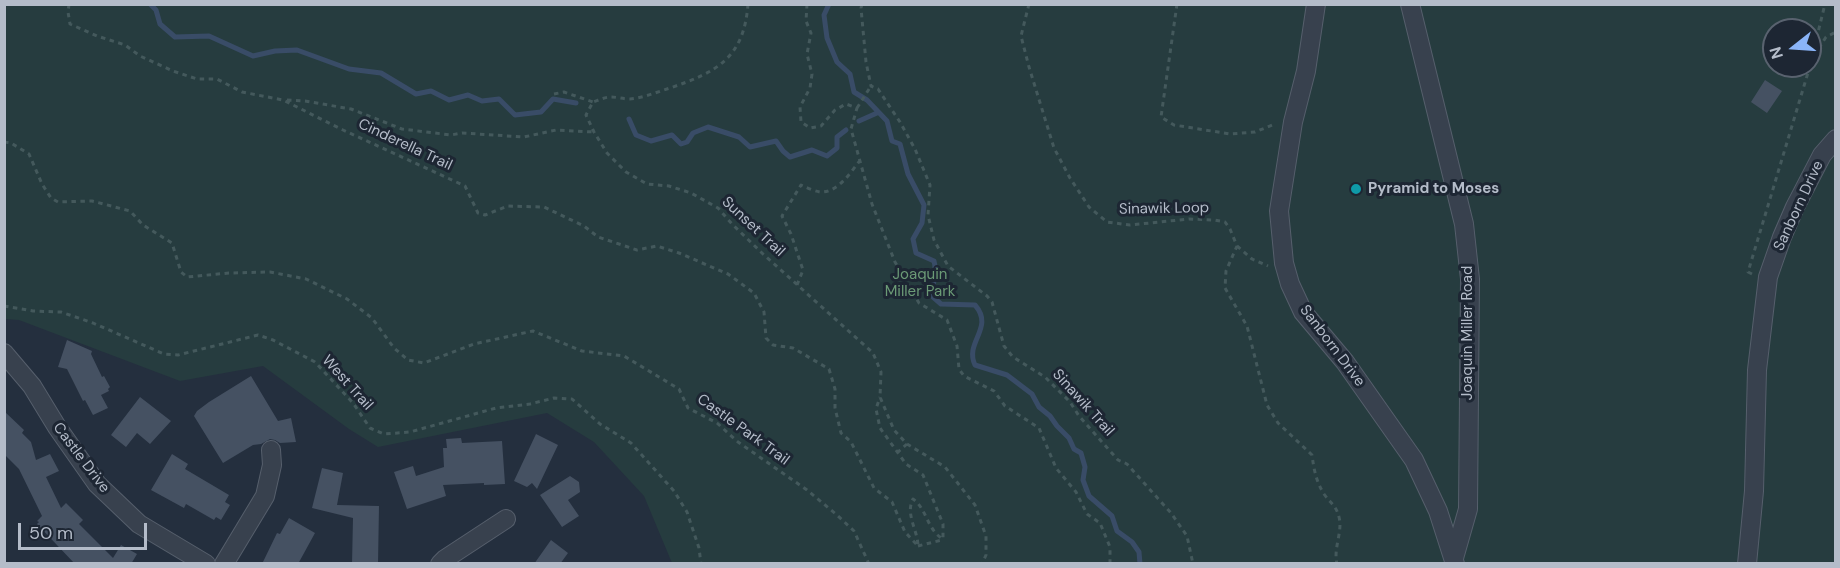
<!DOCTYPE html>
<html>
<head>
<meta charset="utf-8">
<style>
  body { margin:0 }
  #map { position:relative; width:1840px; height:568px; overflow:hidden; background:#242f3e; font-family:"DM Sans",sans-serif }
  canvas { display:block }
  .frame { position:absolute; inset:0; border:6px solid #b4bcc9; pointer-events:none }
  .north { position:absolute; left:1762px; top:18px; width:60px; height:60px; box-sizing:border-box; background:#1d2633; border:2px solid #59626f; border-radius:50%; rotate:253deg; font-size:16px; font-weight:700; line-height:24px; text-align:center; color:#b4bcc9 }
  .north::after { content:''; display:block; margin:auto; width:21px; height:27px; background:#8ab4f8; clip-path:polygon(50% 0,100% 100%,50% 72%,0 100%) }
  .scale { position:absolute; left:18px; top:523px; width:129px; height:27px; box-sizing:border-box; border:3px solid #b4bcc9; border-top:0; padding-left:8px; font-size:18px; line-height:21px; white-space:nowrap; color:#b4bcc9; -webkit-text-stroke:4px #1d2633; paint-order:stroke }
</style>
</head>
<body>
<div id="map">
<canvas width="1840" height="568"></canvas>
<div class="frame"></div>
<div class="north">N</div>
<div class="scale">50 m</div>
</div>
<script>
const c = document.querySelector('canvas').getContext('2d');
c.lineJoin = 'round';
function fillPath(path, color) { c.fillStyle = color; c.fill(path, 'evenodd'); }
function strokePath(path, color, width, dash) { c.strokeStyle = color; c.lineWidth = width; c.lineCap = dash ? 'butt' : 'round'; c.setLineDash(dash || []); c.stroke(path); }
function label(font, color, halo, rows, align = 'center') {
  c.font = font + ' "DM Sans",sans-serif'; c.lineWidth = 6; c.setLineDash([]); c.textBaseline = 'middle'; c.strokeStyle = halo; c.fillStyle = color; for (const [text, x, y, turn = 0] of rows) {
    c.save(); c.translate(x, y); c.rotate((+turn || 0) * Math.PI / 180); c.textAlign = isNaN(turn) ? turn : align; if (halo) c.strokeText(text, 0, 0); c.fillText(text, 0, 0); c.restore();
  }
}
const green = new Path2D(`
  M 4,5 L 1835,5 L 1835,563 L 672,563 L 644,496 L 594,442 L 547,413 L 378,447 L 349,429 L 263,366 L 180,381 L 19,320 L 5,319 ZM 1774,30 L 1810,30 L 1810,66 L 1774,66 Z`);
const stream = new Path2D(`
  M 150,4 L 156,10 L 160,24 L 175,37 L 209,36 L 253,56 L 275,51 L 297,50 L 349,69 L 381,73 L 416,94 L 431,91 L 449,100 L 468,95 L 482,101 L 499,99 L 515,115 L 541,112 L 553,99 L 576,103
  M 829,4 L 824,15 L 827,38 L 837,62 L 850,74 L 854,92 L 867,100 L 887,121 L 892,141 L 900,144 L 908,174 L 924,205 L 922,223 L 913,239 L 916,253 L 934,261 C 938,274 931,284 933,297 L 941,304 L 975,305 C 995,328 964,342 975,365 L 1007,375 L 1032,394 L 1039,407 L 1050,416 L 1057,426 L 1069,438 L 1074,449 L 1081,453 L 1085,467 L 1083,480 L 1089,496 L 1112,516 L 1117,531 L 1132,542 L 1139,552 L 1140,564
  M 629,119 L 636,135 L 651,141 L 672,135 L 681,144 L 687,142 L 693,133 L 708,127 L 739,137 L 750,147 L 776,141 L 783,151 L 790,157 L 812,150 L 827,156 L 837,148 L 837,137 L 846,130
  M 859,121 L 877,113`);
const building = new Path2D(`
  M 1765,80 L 1782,91 L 1767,113 L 1751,102 Z
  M 67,340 L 92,351 L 91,354 L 102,377 L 104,376 L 110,387 L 108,389 L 109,391 L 101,395 L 108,408 L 93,415 L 85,400 L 83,401 L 67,369 L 58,367 Z
  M 251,376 L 278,421 L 291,418 L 296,442 L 280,443 L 275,440 L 270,439 L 261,444 L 253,445 L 223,463 L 194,416 L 197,411 L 209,402 Z
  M 140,397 L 171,421 L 150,444 L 137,433 L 126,447 L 111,435 Z
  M 4,411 L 24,430 L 22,433 L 31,442 L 36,460 L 50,454 L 59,471 L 46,477 L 61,508 L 66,503 L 83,520 L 79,524 L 113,558 L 121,545 L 137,554 L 131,564 L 75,564 L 37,524 L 39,522 L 37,521 L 42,516 L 19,469 L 4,454 Z
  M 536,434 L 558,445 L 537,489 L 532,483 L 527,487 L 514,481 Z
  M 461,438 L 462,443 L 502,441 L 505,484 L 484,485 L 484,483 L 443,485 L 446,496 L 407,509 L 394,472 L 413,466 L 416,476 L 444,467 L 443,448 L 447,448 L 446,439 Z
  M 172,454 L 188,464 L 185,469 L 229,495 L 225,502 L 230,505 L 221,520 L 216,517 L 214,520 L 186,504 L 184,508 L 151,490 Z
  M 322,468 L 343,473 L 337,505 L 379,506 L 378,564 L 352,564 L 353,518 L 312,508 Z
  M 570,476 L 579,482 L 580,492 L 568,500 L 579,516 L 562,527 L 540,495 Z
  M 289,518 L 315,533 L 298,564 L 262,564 L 277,533 L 280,534 Z
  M 551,540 L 568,553 L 560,564 L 534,564 Z`);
const path = new Path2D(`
  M 69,4 L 68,12 L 70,24 L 97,36 L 125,45 L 140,56 L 173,71 L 197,79 L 217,79 L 242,92 L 283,100 L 343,130 L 465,186 L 478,213 L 485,215 L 508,206 L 544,207 L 584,226 L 598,237 L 637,250 L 657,246 L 679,253 L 728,274 L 754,293 L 764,312 L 766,338 L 773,345 L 793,348 L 829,369 L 835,389 L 835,408 L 841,433 L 851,442 L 874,488 L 892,502 L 905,532 L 918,546 C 918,531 905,514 913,499 C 927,509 927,530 943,539 L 943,524 L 923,475 L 906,464 L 880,428 L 876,409 L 880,397
  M 748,4 C 744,58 717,72 670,88 C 657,92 643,98 630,99 C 623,99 617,97 611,97 C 605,97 599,100 593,102 L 586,115 L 594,132 L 607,153 L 626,172 L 647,184 L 669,186 L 691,193 L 718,208 L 732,224 L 763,254 L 873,353 L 881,372 L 880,397 L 894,430 L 907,444 L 945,467 L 975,505 L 986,536 L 986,555 L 982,564
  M 807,4 L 806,21 L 811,33 L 807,54 L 812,74 L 810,88 L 800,107 L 801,122 L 810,128 L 821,126 L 835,110 L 846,104 L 857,108 L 851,129 L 872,204 L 895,262 L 919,303 L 947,320 L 957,346 L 959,369 L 964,376 L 994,391 L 1005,406 L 1039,428 L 1056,468 L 1076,492 L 1087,514 L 1100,523 L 1110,547 L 1110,564
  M 862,4 L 861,8 L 866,62 L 871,86 L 878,89 L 900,122 L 915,149 L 930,185 L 928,215 L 934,240 L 948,266 L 987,296 L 992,302 L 1004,346 L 1013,357 L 1045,377 L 1070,402 L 1079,416 L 1118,460 L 1127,464 L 1171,513 L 1187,536 L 1193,564
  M 1029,4 L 1021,36 L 1029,67 L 1054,148 L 1070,178 L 1089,207 L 1107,222 L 1130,225 L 1189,219 L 1214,220 L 1225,222 L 1230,229 L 1237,246 L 1226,271 L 1225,288 L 1247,326 L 1267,405 L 1278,423 L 1312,455 C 1314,470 1316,481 1324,494 C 1330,503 1336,505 1339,517 C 1343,532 1333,548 1337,564
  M 1177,4 L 1161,117 L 1174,125 L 1230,134 L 1255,132 L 1275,124
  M 1814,56 L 1826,37 L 1836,32
  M 1810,65 L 1825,4
  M 554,94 L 564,92 L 593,102
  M 287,100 L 305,101 L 351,109 L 402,129 L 451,135 L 462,133 L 524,137 L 556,130 L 594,132
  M 857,108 L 871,86
  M 4,142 L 11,143 L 29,154 L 42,184 L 51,198 L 58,202 L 92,201 L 130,211 L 143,225 L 172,243 L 181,272 L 187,277 L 229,273 L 270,272 L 306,279 L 347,299 L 372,318 L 394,348 L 408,360 L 424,363 L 474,344 L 533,331 L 582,351 L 624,356 L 679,389 L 688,408 L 717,423 L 738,442 L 807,490 L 837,515 L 854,531 L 869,564
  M 1237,246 L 1252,259 L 1268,266
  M 1752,274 L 1748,272 L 1810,66
  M 797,285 L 803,270 L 791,234 L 782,216 L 801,185 C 807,188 814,191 820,192 C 838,193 851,172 861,159
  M 4,306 L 33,311 L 61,312 L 93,323 L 164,354 L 178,355 L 258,335 L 273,340 L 315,362 L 353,403 L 370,428 L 384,434 L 410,432 L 496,408 L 530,404 L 554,398 L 572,399 L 600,424 L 631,443 L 674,491 L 687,512 L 699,548 L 701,564
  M 897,453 L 907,444
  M 918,546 L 942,540`);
const minor = new Path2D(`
  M 1316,4 L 1306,71 L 1293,122 L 1279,211 L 1284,263 L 1290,284 L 1303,312 L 1345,362 L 1414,460 L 1438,511 L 1455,564
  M 1410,4 L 1464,224 L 1470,279 L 1468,509 L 1454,558
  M 4,353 L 32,386 L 57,427 L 97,484 L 139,524 L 206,564
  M 224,564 L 265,496 L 272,465 L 271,450
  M 440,564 L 445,559 L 506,519
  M 1747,564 L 1754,491 L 1757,370 L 1768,277 L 1782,237 L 1795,207 L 1822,155 L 1836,139`);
const markers = [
  [1356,189,6,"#0f9aa8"]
];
const streetNames = [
  ["Cinderella Trail",405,145,25],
  ["Sanborn Drive",1799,206,-65],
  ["Sinawik Loop",1164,209,-1],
  ["Sunset Trail",753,227,43],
  ["Joaquin Miller Road",1468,333,-90],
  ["Sanborn Drive",1332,346,53],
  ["West Trail",347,383,48],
  ["Sinawik Trail",1083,403,48],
  ["Castle Park Trail",743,430,36],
  ["Castle Drive",81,458,53]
];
const poiNames = [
  ["Pyramid to Moses",1368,189]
];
const parkNames = [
  ["Joaquin",920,275],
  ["Miller Park",920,292]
];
fillPath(green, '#263c3f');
strokePath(stream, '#394c67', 5);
fillPath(building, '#455162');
strokePath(minor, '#565f6c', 20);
strokePath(path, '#44595c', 3, [4.5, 4.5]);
strokePath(minor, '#38414e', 18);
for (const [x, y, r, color] of markers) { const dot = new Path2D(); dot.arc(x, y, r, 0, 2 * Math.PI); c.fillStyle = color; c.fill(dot); strokePath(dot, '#1d2633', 2); }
label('15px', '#b4bcc9', '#1d2633', streetNames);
label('bold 15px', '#b4bcc9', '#1d2633', poiNames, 'left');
label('15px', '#6b9a76', '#1d2633', parkNames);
</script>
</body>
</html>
